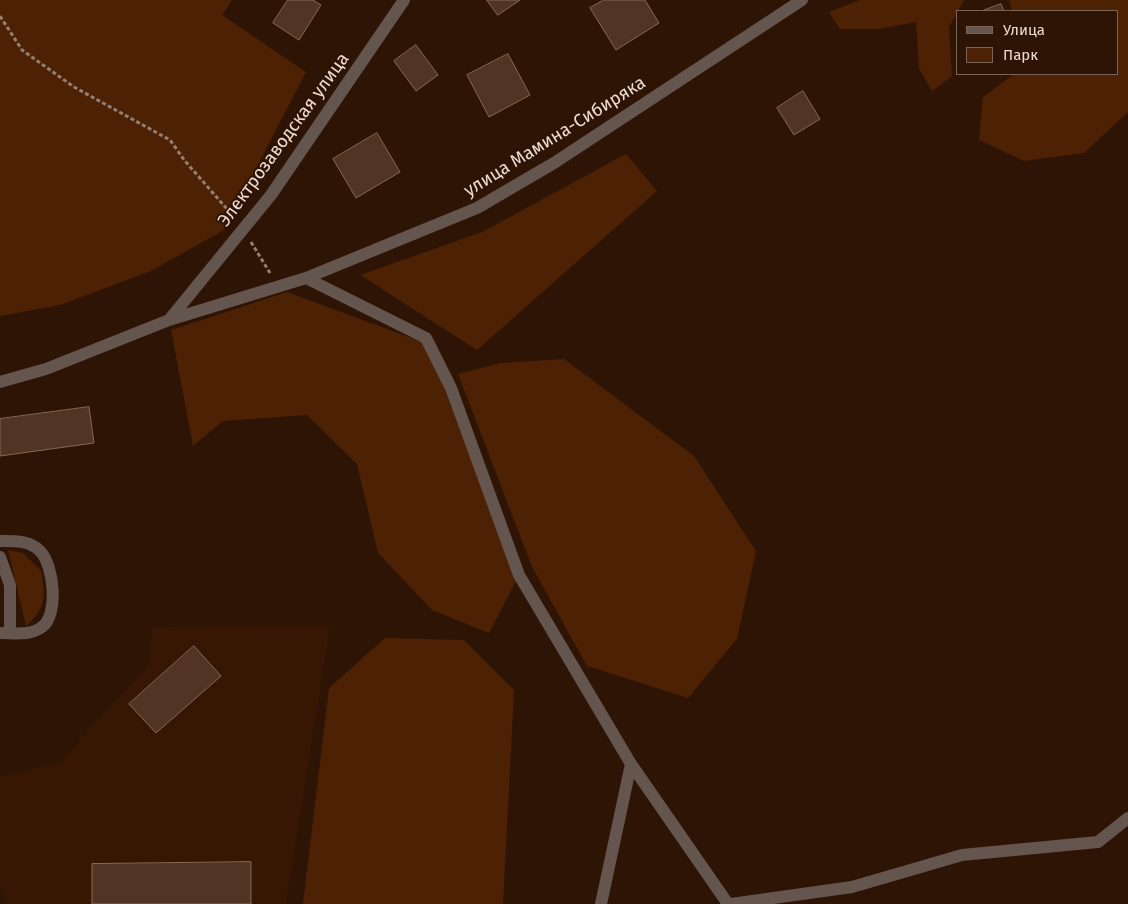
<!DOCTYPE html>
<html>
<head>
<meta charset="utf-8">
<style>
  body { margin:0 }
  #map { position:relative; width:1128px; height:904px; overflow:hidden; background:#2e1405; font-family:"Fira Sans",sans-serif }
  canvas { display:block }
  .legend { position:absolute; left:956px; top:10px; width:162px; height:65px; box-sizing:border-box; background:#2e1405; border:1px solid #7b6457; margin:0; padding:6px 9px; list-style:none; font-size:15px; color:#eedbd1 }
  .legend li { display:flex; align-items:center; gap:10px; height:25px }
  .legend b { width:25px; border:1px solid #7b6457 }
</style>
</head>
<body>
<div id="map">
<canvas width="1128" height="904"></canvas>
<ul class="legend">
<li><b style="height:6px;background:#64554e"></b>Улица</li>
<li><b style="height:14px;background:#4d2104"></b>Парк</li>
</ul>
</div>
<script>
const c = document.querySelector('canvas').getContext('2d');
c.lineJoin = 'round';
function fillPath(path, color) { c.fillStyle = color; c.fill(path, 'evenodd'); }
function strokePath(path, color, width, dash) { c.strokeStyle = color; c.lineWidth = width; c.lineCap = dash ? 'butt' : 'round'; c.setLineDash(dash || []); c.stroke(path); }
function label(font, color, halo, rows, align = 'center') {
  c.font = font + ' "Fira Sans",sans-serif'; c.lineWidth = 4; c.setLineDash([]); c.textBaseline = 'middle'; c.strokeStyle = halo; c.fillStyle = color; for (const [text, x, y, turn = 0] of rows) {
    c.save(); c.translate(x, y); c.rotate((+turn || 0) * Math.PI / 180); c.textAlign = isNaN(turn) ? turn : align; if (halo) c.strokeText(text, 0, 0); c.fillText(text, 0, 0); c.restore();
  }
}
const built = new Path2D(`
  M 330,626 L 286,904 L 8,904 L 0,883 L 0,777 L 59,763 L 148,666 L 152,627 Z`);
const green = new Path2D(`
  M 0,0 L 232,0 L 222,15 L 306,72 L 224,230 L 151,271 L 60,305 L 0,316 Z
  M 860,0 L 964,0 L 949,27 L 952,76 L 932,91 L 919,69 L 916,22 L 878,29 L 840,29 L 829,12 Z
  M 1009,0 L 1128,0 L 1128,112 L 1084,153 L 1024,161 L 979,140 L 983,97 L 1014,74 L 1117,74 L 1117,11 L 1012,11 Z
  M 626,154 L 657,191 L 477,350 L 360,275 L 482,232 Z
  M 287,292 L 428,344 L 516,581 L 489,633 L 432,610 L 378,553 L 357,464 L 307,415 L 223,421 L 193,446 L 171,330 Z
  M 564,359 L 694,456 L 756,551 L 737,639 L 688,698 L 587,666 L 532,567 L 458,374 L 500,363 Z
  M 8,550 L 23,553 L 41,571 C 46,596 46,608 26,626 Z
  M 385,638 L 464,640 L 514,690 L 503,904 L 303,904 L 329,688 Z`);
const building = new Path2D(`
  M 288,0 L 313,0 L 321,5 L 299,40 L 273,23 Z
  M 487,0 L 520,0 L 498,15 Z
  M 604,0 L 645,0 L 659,23 L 616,50 L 590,8 Z
  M 1001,4 L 1004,11 L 982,11 Z
  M 416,45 L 438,75 L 416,91 L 394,61 Z
  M 508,54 L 530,95 L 489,117 L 467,75 Z
  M 803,91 L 820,119 L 794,135 L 777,108 Z
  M 377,133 L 400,172 L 356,198 L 333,159 Z
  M 89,407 L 94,443 L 0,456 L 0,419 Z
  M 194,646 L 221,676 L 156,733 L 129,704 Z
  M 251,862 L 251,904 L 92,904 L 92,864 Z`);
const path = new Path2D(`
  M 0,16 L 22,50 L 74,87 L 170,140 L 185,161 L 234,217
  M 251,242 L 270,273`);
const minor = new Path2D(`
  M 306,278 L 426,338 L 451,388 L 519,575 L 631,764 L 728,904
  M 169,320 L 271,195 L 404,0
  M 0,382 L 46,369 L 169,320 L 306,278 L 477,208 L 554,163 L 802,0
  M 0,541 C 14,541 29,540 40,551 C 54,565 59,615 42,627 C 30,636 14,633 0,633
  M 0,557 L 10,585 L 10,633
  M 601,904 L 631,764
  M 731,904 L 852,887 L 962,855 L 1098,842 L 1128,818`);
const streetNames = [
  ["улица Мамина-Сибиряка",555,137,-32],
  ["Электрозаводская улица",284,140,-54]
];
fillPath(built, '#371703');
fillPath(green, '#4d2104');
fillPath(building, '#513424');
strokePath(building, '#886856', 1);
strokePath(path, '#957f72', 3, [4, 2.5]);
strokePath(minor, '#64554e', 12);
label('18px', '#eedbd1', '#2e1405', streetNames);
</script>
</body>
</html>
